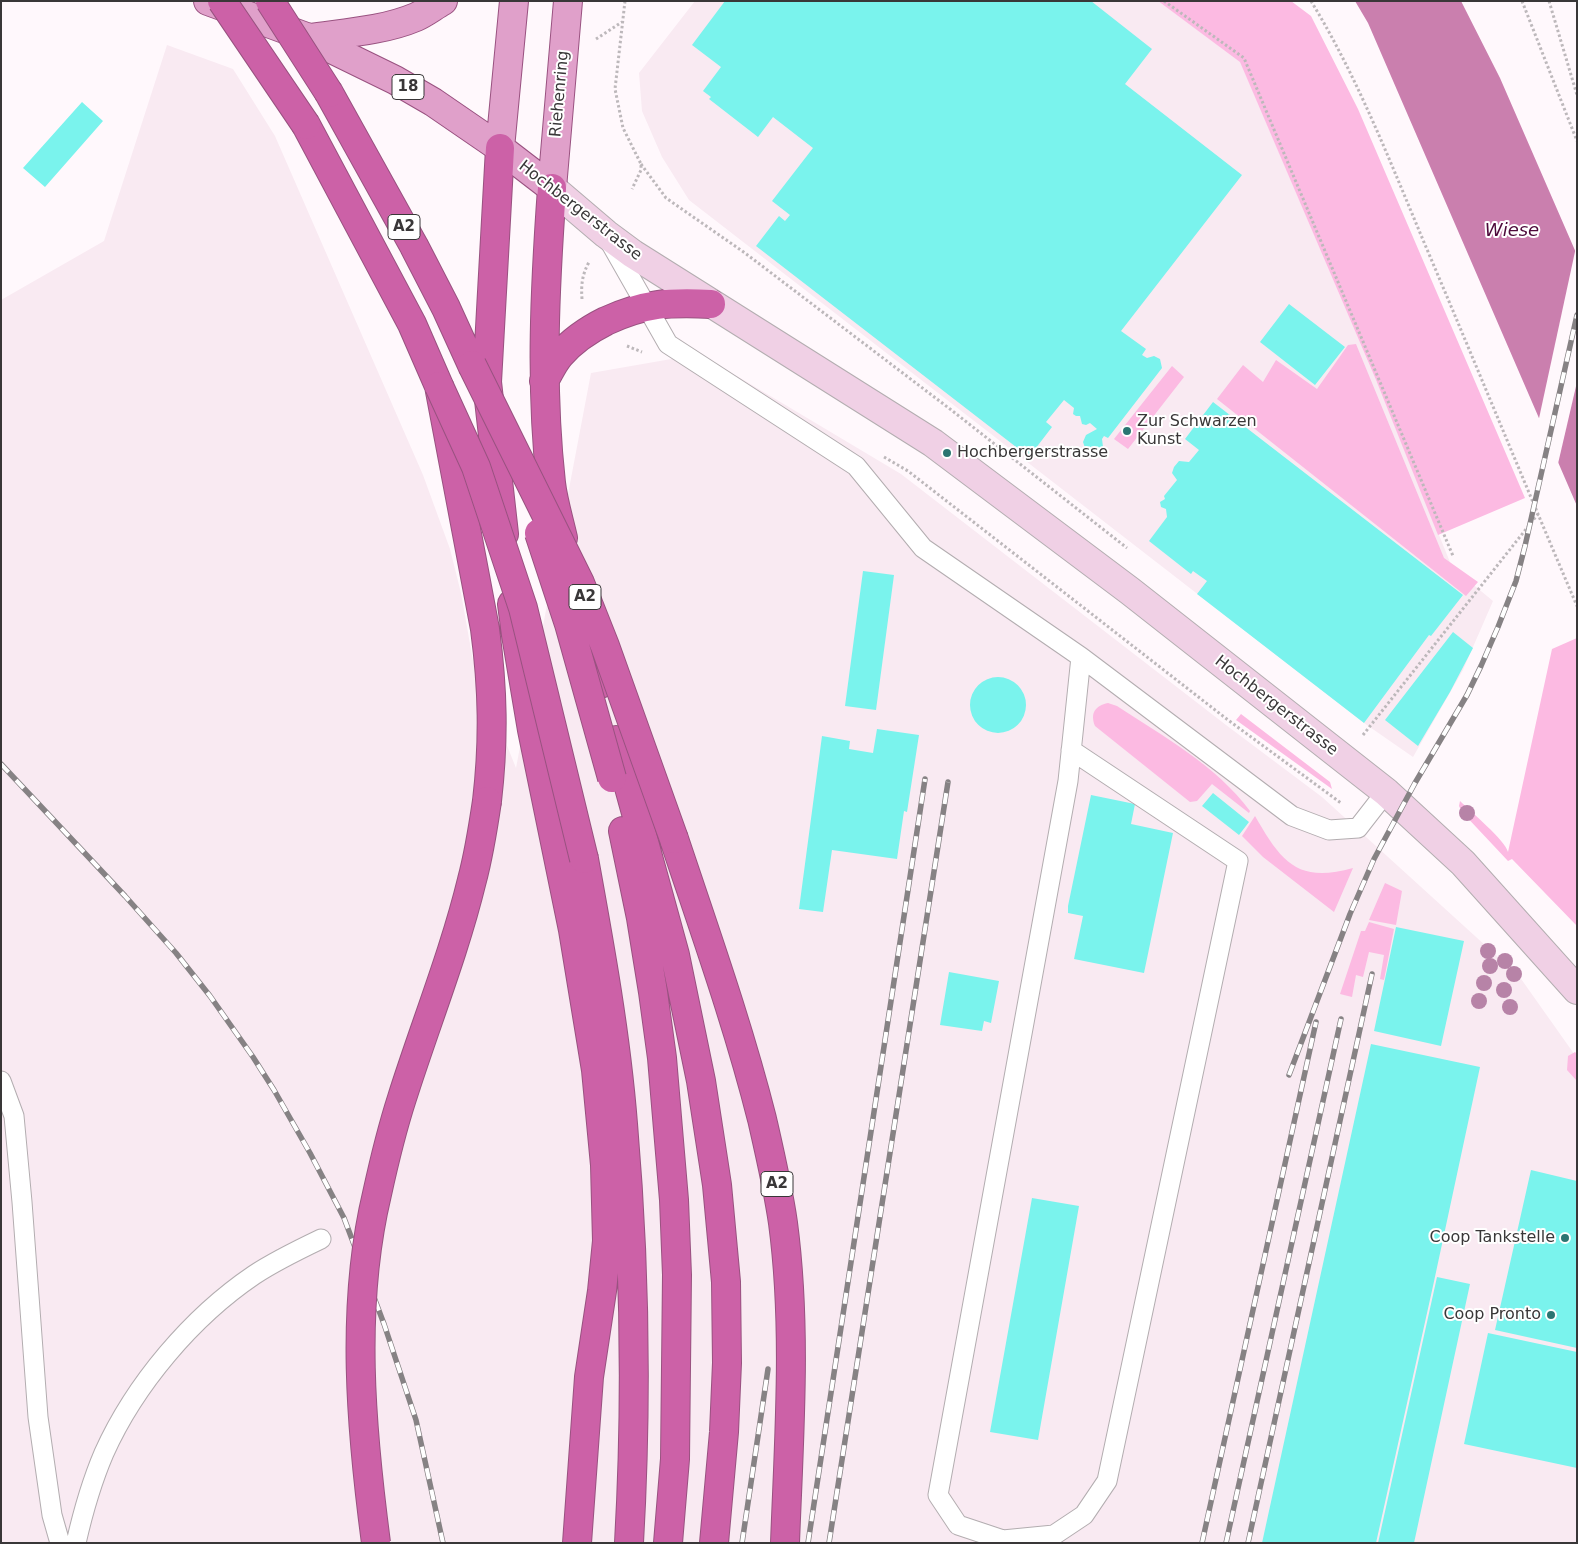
<!DOCTYPE html>
<html>
<head>
<meta charset="utf-8">
<style>
  body { margin:0 }
  #map { position:relative; width:1578px; height:1544px; overflow:hidden; background:#fff8fc; font-family:"DejaVu Sans",sans-serif }
  canvas { display:block }
  .frame { position:absolute; inset:0; border:2px solid #393738; pointer-events:none }
</style>
</head>
<body>
<div id="map">
<canvas width="1578" height="1544"></canvas>
<div class="frame"></div>
</div>
<script>
const c = document.querySelector('canvas').getContext('2d');
c.lineJoin = 'round';
function fillPath(path, color) { c.fillStyle = color; c.fill(path, 'evenodd'); }
function strokePath(path, color, width, dash) { c.strokeStyle = color; c.lineWidth = width; c.lineCap = dash ? 'butt' : 'round'; c.setLineDash(dash || []); c.stroke(path); }
function label(font, color, halo, rows, align = 'center') {
  c.font = font + ' "DejaVu Sans",sans-serif'; c.lineWidth = 4; c.setLineDash([]); c.textBaseline = 'middle'; c.strokeStyle = halo; c.fillStyle = color; for (const [text, x, y, turn = 0] of rows) {
    c.save(); c.translate(x, y); c.rotate((+turn || 0) * Math.PI / 180); c.textAlign = isNaN(turn) ? turn : align; if (halo) c.strokeText(text, 0, 0); c.fillText(text, 0, 0); c.restore();
  }
}
const built = new Path2D(`
  M 695,1 L 1158,1 L 1240,61 L 1376,380 L 1452,567 L 1493,601 L 1463,670 L 1413,757 L 1364,723 L 689,200 L 662,157 L 642,111 L 639,73 Z
  M 167,45 L 233,69 L 275,136 L 423,475 L 450,549 L 461,593 L 473,661 L 516,768 L 591,373 L 700,354 L 901,474 L 1226,725 L 1322,797 L 1519,976 L 1577,1058 L 1577,1543 L 1,1543 L 1,300 L 104,241 Z`);
const green = new Path2D(`
  M 1158,1 L 1291,1 L 1311,16 L 1358,109 L 1525,498 L 1438,535 L 1376,380 L 1240,62 Z
  M 1356,344 L 1444,558 L 1478,582 L 1466,596 L 1217,399 L 1243,365 L 1263,382 L 1276,360 L 1317,389 L 1348,345 Z
  M 1172,366 L 1184,377 L 1128,449 L 1114,439 Z
  M 1577,638 L 1577,926 L 1512,859 L 1508,861 L 1462,812 L 1459,806 L 1460,801 C 1471,812 1505,840 1508,852 L 1552,649 Z
  M 1108,703 L 1117,706 C 1164,737 1216,765 1250,811 L 1249,813 L 1212,784 L 1197,801 L 1190,802 L 1095,726 C 1090,713 1095,706 1108,703 Z
  M 1241,714 L 1330,782 L 1332,789 L 1236,720 Z
  M 1255,816 C 1281,861 1297,884 1353,868 L 1334,912 L 1263,857 L 1242,836 Z
  M 1385,883 L 1402,891 L 1396,925 L 1369,920 Z
  M 1369,922 L 1394,929 L 1384,980 L 1380,979 L 1384,955 L 1369,952 L 1363,977 L 1356,975 L 1352,997 L 1340,994 L 1361,931 L 1365,931 Z
  M 1575,1052 L 1577,1054 L 1577,1081 L 1567,1070 L 1568,1056 Z`);
const water = new Path2D(`
  M 1355,1 L 1461,1 L 1500,78 L 1577,255 L 1577,506 L 1368,23 Z`);
const pier = new Path2D(`
  M 1576,247 L 1577,382 L 1557,468 L 1538,423 Z`);
const building = new Path2D(`
  M 725,1 L 1091,1 L 1152,49 L 1125,84 L 1242,175 L 1121,331 L 1146,349 L 1142,355 L 1147,358 L 1154,356 L 1160,359 L 1162,368 L 1108,438 L 1104,436 L 1102,439 L 1103,447 L 1101,451 L 1093,452 L 1085,448 L 1083,442 L 1086,435 L 1097,429 L 1090,423 L 1086,425 L 1082,424 L 1080,416 L 1076,416 L 1073,414 L 1074,408 L 1064,400 L 1046,422 L 1052,427 L 1029,457 L 756,246 L 779,216 L 785,221 L 790,215 L 772,201 L 813,148 L 773,117 L 758,137 L 709,99 L 711,97 L 703,91 L 721,67 L 692,45 Z
  M 82,102 L 103,121 L 45,187 L 23,168 Z
  M 1289,304 L 1345,347 L 1315,385 L 1260,342 Z
  M 1213,402 L 1463,595 L 1431,636 L 1429,635 L 1364,723 L 1197,594 L 1207,581 L 1193,571 L 1191,574 L 1149,541 L 1167,517 L 1166,509 L 1161,507 L 1160,502 L 1165,499 L 1164,496 L 1177,480 L 1172,473 L 1174,467 L 1179,461 L 1189,462 L 1199,450 L 1185,439 Z
  M 863,571 L 894,575 L 876,710 L 845,706 Z
  M 1453,632 L 1473,648 L 1450,692 L 1418,746 L 1385,720 Z
  M970 705a28 28 0 1 1 56 0a28 28 0 1 1-56 0Z
  M 877,729 L 919,735 L 907,812 L 904,811 L 897,859 L 832,850 L 823,912 L 799,909 L 822,736 L 850,741 L 849,749 L 873,753 Z
  M 1213,793 L 1249,822 L 1239,835 L 1202,806 Z
  M 1091,795 L 1135,804 L 1131,824 L 1173,833 L 1144,973 L 1074,959 L 1083,916 L 1068,913 L 1068,906 Z
  M 1396,927 L 1464,941 L 1441,1046 L 1374,1031 Z
  M 949,972 L 999,981 L 991,1023 L 984,1021 L 982,1031 L 940,1025 Z
  M 1371,1044 L 1480,1067 L 1433,1286 L 1376,1543 L 1262,1543 Z
  M 1531,1170 L 1577,1181 L 1577,1301 L 1570,1300 L 1577,1301 L 1577,1348 L 1495,1330 Z
  M 1032,1198 L 1079,1206 L 1038,1440 L 990,1432 Z
  M 1437,1277 L 1470,1284 L 1414,1543 L 1378,1543 Z
  M 1488,1333 L 1577,1352 L 1577,1468 L 1464,1444 Z`);
const path = new Path2D(`
  M 625,1 L 615,89 L 623,128 L 641,164 L 641,170 L 632,189
  M 1164,1 L 1244,58 L 1453,556
  M 1311,1 C 1358,78 1391,164 1426,247 C 1477,367 1526,487 1577,606
  M 1522,1 L 1577,141
  M 1549,1 L 1577,95
  M 596,39 L 622,22
  M 641,164 L 666,198 L 745,253 L 950,409 L 1127,548
  M 582,299 C 581,285 582,275 589,262
  M 627,346 L 642,352
  M 884,457 L 908,471 L 1228,720 L 1341,803
  M 1363,735 L 1538,514`);
const lane = new Path2D(`
  M 610,242 L 668,344 L 856,466 L 923,548 L 1081,657 L 1068,781 L 938,1495 L 958,1525 L 1003,1540 L 1054,1535 L 1084,1515 L 1107,1481 L 1238,861 L 1071,750
  M 1081,657 L 1292,816 L 1329,830 L 1358,828 L 1386,792
  M 1,1081 L 14,1116 L 22,1202 L 38,1417 L 52,1515 L 60,1543
  M 76,1543 C 83,1512 92,1481 104,1453 C 135,1384 192,1317 254,1275 C 275,1261 298,1250 321,1239`);
const secondary = new Path2D(`
  M 552,188 L 606,234 L 633,254 L 933,443 L 1130,591 L 1386,792 L 1463,863 L 1577,990`);
const primary = new Path2D(`
  M 208,1 L 309,38 L 395,80 L 433,102 L 500,148 L 552,188
  M 309,38 C 344,33 383,31 416,17 C 425,13 434,6 443,1
  M 500,148 L 514,1
  M 552,188 L 568,1`);
const highway = new Path2D(`
  M 329,93 L 414,246 L 446,308 L 472,365
  M 306,125 L 412,324 L 439,386 L 485,629 C 493,689 494,741 487,801
  M 500,148 L 487,382 L 504,534
  M 552,188 C 545,286 540,384 551,483 C 553,501 559,520 563,538
  M 544,381 C 549,373 553,363 560,355 C 573,340 588,330 606,321 C 645,303 669,302 711,304
  M 578,602 L 600,684
  M 512,604 L 516,635 L 532,730 L 573,930 L 596,1070 L 605,1165 L 607,1241 L 602,1291 L 589,1377 L 577,1543
  M 616,740 L 675,955 L 701,1081 L 717,1185 L 726,1282 L 727,1363 L 724,1432 L 714,1543
  M 623,831 L 641,918 L 653,992 L 662,1058 L 674,1200 L 677,1275 L 675,1459 L 668,1543
  M 674,839 C 705,932 738,1024 762,1119 C 770,1154 778,1188 783,1223 C 797,1328 789,1437 785,1543
  M 584,859 C 600,947 616,1035 623,1124 C 635,1263 637,1403 629,1543`);
const rail = new Path2D(`
  M 1,764 L 125,896 L 176,953 L 210,996 L 253,1057 L 274,1090 L 310,1153 L 344,1218 L 384,1324 L 416,1420 L 443,1543
  M 1289,1075 L 1350,914 L 1374,859 L 1415,783 L 1467,695 L 1481,666 L 1498,627 L 1516,581 L 1525,546 L 1577,315
  M 742,1543 L 768,1369
  M 808,1543 L 925,779
  M 829,1543 L 948,782
  M 1202,1543 L 1316,1022
  M 1226,1543 L 1341,1019
  M 1248,1543 L 1372,974`);
const highwayBridge = new Path2D(`
  M 222,1 L 306,125
  M 270,1 L 329,93
  M 472,365 L 580,583 L 605,646 L 674,839
  M 439,386 L 476,467 L 523,608 L 584,859
  M 539,533 L 569,624 L 612,778
  M 376,1543 C 361,1429 350,1307 377,1194 C 384,1162 392,1129 402,1098 C 425,1025 454,954 472,880 C 479,854 483,828 487,801`);
const trees = [
  [1467,813],
  [1488,951],
  [1505,961],
  [1490,966],
  [1514,974],
  [1484,983],
  [1504,990],
  [1479,1001],
  [1510,1007]
];
const markers = [
  [1127,431,5,"#2b7572"],
  [947,453,5,"#2b7572"],
  [1565,1238,5,"#2b7572"],
  [1551,1315,5,"#2b7572"]
];
const shields = [
  [408,87,32],
  [404,227,32],
  [585,597,32],
  [777,1184,32]
];
const shieldNames = [
  ["18",408,87],
  ["A2",404,227],
  ["A2",585,597],
  ["A2",777,1184]
];
const streetNames = [
  ["Riehenring",560,94,-85],
  ["Hochbergerstrasse",580,211,38],
  ["Hochbergerstrasse",1276,706,38]
];
const poiNames = [
  ["Zur Schwarzen",1137,422],
  ["Kunst",1137,440],
  ["Hochbergerstrasse",957,453],
  ["Coop Tankstelle",1555,1238,"right"],
  ["Coop Pronto",1541,1315,"right"]
];
const waterNames = [
  ["Wiese",1512,231]
];
fillPath(built, '#f9eaf2');
fillPath(green, '#fcbae2');
fillPath(water, '#ca7fae');
fillPath(pier, '#fff8fc');
fillPath(building, '#7af3ed');
strokePath(lane, '#b3adb0', 21);
strokePath(secondary, '#b3adb0', 30);
strokePath(primary, '#995280', 30);
strokePath(highway, '#995280', 30);
strokePath(path, '#bdb8bb', 3, [2.5, 2.5]);
strokePath(lane, '#fff', 19);
strokePath(secondary, '#f0d0e5', 28);
strokePath(primary, '#e0a0ca', 28);
strokePath(highway, '#cc61a7', 28);
strokePath(rail, '#868284', 5.5);
strokePath(rail, '#fff', 4, [11]);
strokePath(highwayBridge, '#995280', 30, []);
strokePath(highwayBridge, '#cc61a7', 28);
c.fillStyle = '#b783a7';
for (const [x, y] of trees) { c.beginPath(); c.arc(x, y, 8, 0, 2 * Math.PI); c.fill(); }
for (const [x, y, r, color] of markers) { const dot = new Path2D(); dot.arc(x, y, r, 0, 2 * Math.PI); c.fillStyle = color; c.fill(dot); strokePath(dot, '#fff', 2); }
for (const [x, y, w] of shields) { const box = new Path2D(); box.roundRect(x - w / 2, y - 12.5, w, 25, 4); c.fillStyle = '#fff'; c.fill(box); strokePath(box, '#393738', 1); }
label('bold 15px', '#393738', null, shieldNames);
label('16px', '#393738', '#fff', streetNames);
label('16px', '#393738', '#fff', poiNames, 'left');
label('italic 18px', '#4e0a3b', '#fff', waterNames);
</script>
</body>
</html>
